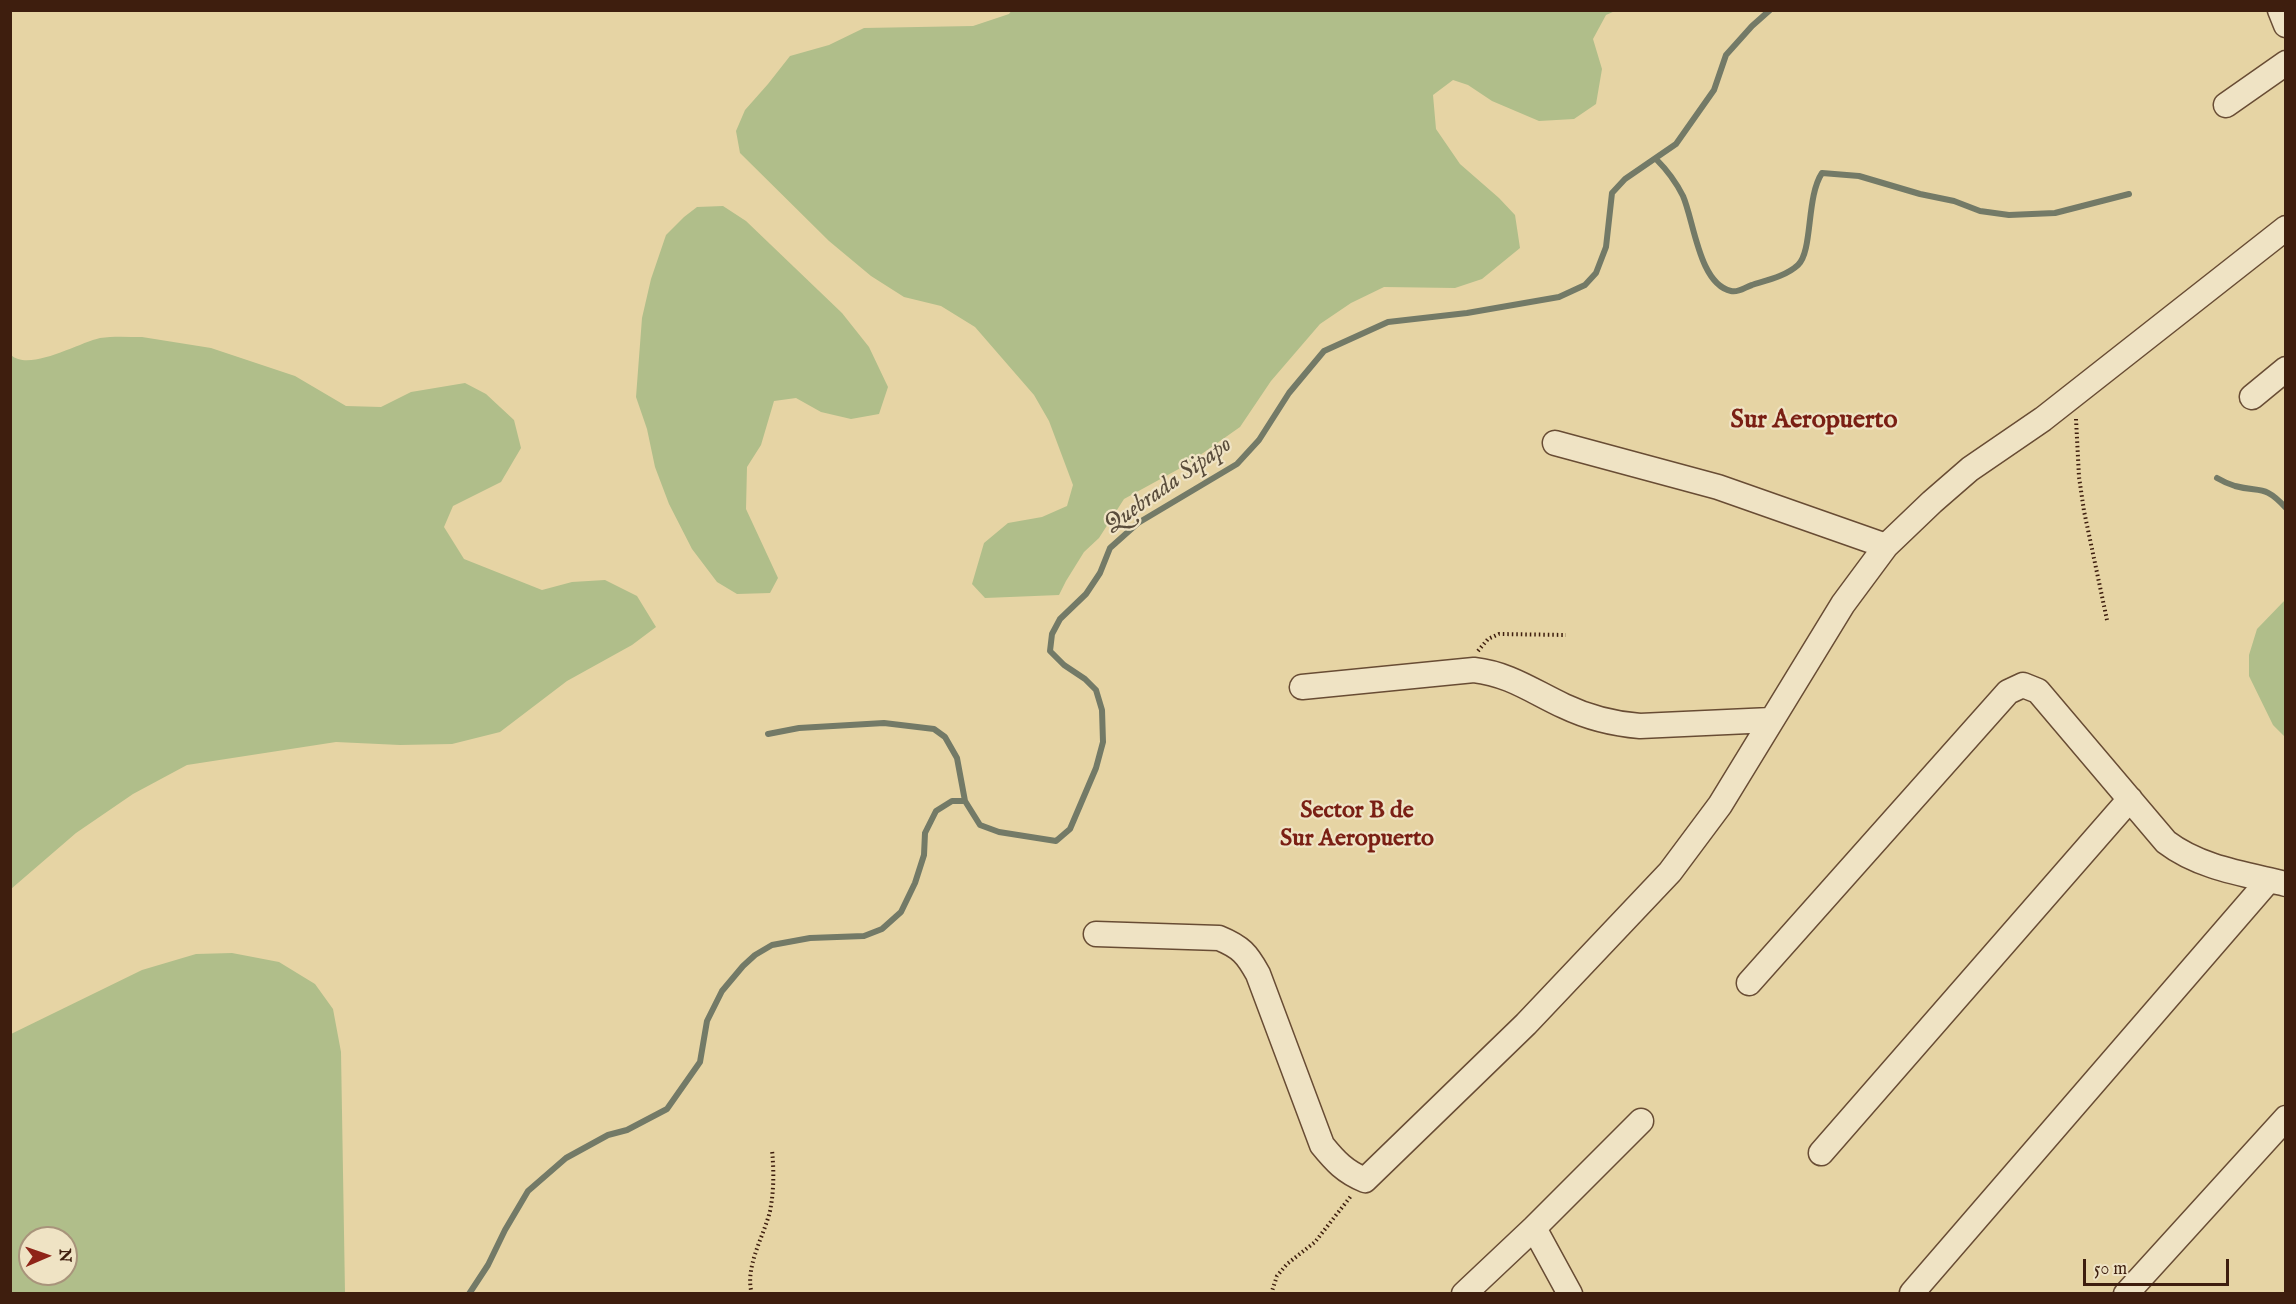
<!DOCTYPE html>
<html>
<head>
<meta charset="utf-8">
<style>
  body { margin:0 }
  #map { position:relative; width:2296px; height:1304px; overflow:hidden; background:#e6d4a4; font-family:"IM FELL English",serif }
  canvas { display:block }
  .frame { position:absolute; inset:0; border:12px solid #3e1e0e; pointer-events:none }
  .north { position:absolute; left:18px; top:1226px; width:60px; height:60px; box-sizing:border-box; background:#efe3c4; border:2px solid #a8947b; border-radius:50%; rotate:88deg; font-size:16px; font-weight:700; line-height:24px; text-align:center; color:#3e1e0e }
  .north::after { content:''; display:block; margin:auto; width:21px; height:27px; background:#8f2418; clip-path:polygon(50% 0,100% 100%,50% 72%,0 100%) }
  .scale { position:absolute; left:2083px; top:1259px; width:146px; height:27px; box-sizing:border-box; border:3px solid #3e1e0e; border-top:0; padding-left:8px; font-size:18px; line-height:21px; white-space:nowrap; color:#3e1e0e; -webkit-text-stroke:4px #efe3c4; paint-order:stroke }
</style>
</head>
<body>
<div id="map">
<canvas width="2296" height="1304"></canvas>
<div class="frame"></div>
<div class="north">N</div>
<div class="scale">50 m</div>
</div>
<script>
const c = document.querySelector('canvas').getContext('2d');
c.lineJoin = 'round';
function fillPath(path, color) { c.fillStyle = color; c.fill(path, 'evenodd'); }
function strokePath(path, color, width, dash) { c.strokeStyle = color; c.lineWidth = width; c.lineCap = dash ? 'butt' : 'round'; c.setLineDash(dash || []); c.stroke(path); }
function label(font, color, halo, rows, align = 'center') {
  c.font = font + ' "IM FELL English",serif'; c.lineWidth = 4.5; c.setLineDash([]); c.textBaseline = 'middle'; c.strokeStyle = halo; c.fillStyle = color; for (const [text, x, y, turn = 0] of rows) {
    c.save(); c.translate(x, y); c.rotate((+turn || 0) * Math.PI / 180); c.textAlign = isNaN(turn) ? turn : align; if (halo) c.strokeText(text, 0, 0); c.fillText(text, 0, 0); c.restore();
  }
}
const green = new Path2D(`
  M 1012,10 L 1615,10 L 1615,11 L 1606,15 L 1593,39 L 1602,69 L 1596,104 L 1574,119 L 1539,121 L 1492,101 L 1468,85 L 1453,80 L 1433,95 L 1436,129 L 1460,164 L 1499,198 L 1515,215 L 1520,248 L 1482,279 L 1455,288 L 1384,287 L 1351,303 L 1320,324 L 1271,381 L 1240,427 L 1186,465 L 1124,499 L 1099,538 L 1084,552 L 1066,581 L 1059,595 L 985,598 L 972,584 L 984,543 L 1008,523 L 1042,517 L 1067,506 L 1073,485 L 1049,421 L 1034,395 L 975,327 L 941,306 L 904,297 L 871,276 L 829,241 L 740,153 L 736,131 L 745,110 L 768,84 L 790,56 L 829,45 L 864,28 L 973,26 L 1009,14 Z
  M 723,206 L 746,221 L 842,313 L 869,347 L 888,387 L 879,414 L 851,419 L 821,412 L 796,398 L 774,401 L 761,445 L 747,467 L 746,509 L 778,578 L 770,593 L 737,594 L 717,582 L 692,549 L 669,504 L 655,467 L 647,429 L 636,397 L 642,318 L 651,279 L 666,235 L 684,217 L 697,207 Z
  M 142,337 L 211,348 L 295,376 L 346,406 L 381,407 L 411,392 L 465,383 L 486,394 L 514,420 L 521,448 L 501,482 L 453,506 L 444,527 L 464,559 L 542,590 L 572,582 L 605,580 L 637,596 L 656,627 L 632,645 L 567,681 L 500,732 L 452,744 L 400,745 L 336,742 L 187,765 L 133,794 L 76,833 L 11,889 L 11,355 C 29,372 78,343 100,338 C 113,336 128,337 142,337 Z
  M 2285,600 L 2285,737 L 2273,725 L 2249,676 L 2249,655 L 2257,629 Z
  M 232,953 L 279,962 L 315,984 L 333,1009 L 341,1052 L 345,1293 L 11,1293 L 11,1034 L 142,970 L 196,954 ZM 30,1238 L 66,1238 L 66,1274 L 30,1274 Z`);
const stream = new Path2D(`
  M 1656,159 C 1667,170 1676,182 1683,196 C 1694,221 1699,284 1731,291 C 1739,293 1745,287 1752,285 C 1768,280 1786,276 1798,265 C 1813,251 1806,197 1822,173 L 1859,176 L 1920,194 L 1954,201 L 1980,211 L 2009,215 L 2055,213 L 2129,194
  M 2217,478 C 2222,481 2229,484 2235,486 C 2261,493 2264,484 2286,508
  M 768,734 L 799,728 L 884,723 L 934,729 L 945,737 L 957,758 L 965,801 L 980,825 L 999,832 L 1056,841 L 1070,829 L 1096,768 L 1103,742 L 1102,710 L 1096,690 L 1085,679 L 1064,665 L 1050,651 L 1052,634 L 1060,619 L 1086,594 L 1100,573 L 1110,548 L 1138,523 L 1237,464 L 1259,440 L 1289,393 L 1324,351 L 1388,322 L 1467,313 L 1559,297 L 1585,285 L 1596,273 L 1606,247 L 1612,193 L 1625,179 L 1676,144 L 1714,90 L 1726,55 L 1752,26 L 1770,10
  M 469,1294 L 488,1265 L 505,1230 L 528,1191 L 566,1158 L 608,1135 L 627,1130 L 667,1109 L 700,1062 L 707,1021 L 722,991 L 743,966 L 755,955 L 772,945 L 810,938 L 864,936 L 882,929 L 901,912 L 915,883 L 924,855 L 925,833 L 936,811 L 952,801 L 965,801`);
const path = new Path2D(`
  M 2076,419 L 2079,477 L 2084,511 L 2107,620
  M 1478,651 L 1488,639 L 1499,634 L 1566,635
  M 752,1294 C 744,1268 764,1236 770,1211 C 774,1191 774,1171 772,1150
  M 1271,1294 L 1277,1276 L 1287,1264 L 1315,1242 L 1351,1196`);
const minor = new Path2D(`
  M 2280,10 L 2286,25
  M 2226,105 L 2286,63
  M 2252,397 L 2286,369
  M 1555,443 L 1718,487 L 1886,546
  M 1302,687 L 1474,670 C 1509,674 1532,691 1564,706 C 1587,717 1615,724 1640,726 L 1771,720
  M 1096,934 L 1219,938 C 1241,947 1247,954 1258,974 L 1322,1145 C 1335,1161 1345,1172 1365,1180 L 1526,1024 L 1670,872 L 1720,805 L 1843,604 L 1886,546 L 1932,502 L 1970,469 L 2043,419 L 2286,228
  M 1749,983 L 2008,692 L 2023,685 L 2038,691 L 2166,842 C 2200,868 2245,874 2286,884
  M 1821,1153 L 2130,799
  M 1534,1228 L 1570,1294
  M 1912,1293 L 2269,880
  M 1464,1294 L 1534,1228 L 1641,1121
  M 2126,1294 L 2286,1118`);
const waterNames = [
  ["Quebrada Sipapo",1169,486,-35]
];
const neighbourhoodNames = [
  ["Sector B de",1357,812],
  ["Sur Aeropuerto",1357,840]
];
const quarterNames = [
  ["Sur Aeropuerto",1814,422]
];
fillPath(green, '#b0be8a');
strokePath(stream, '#737a67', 6);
strokePath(minor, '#684c34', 27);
strokePath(path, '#3e1e0e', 4, [1.5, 3]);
strokePath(minor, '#efe3c4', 24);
label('italic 24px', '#594c3b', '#efe3c4', waterNames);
label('bold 24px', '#7a1f14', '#efe3c4', neighbourhoodNames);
label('bold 26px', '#7a1f14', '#efe3c4', quarterNames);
</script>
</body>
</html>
